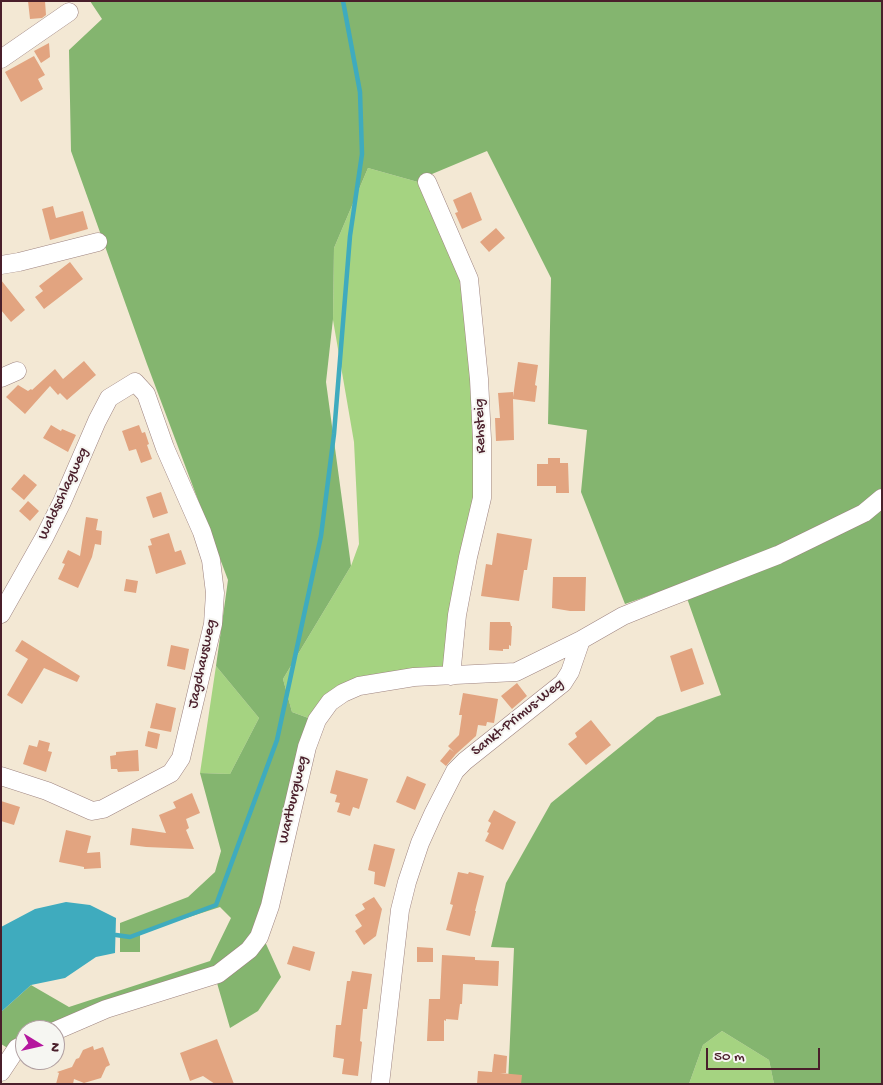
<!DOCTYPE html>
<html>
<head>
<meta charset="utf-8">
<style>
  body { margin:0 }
  #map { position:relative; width:883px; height:1085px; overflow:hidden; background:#f3e8d4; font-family:"Gochi Hand",sans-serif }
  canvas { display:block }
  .frame { position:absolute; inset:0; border:2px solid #4a1f2b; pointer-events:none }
  .north { position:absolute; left:15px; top:1020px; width:50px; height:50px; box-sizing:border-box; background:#f6f6f2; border:1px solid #b1a0a2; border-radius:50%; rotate:99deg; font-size:14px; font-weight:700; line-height:20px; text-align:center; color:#4a1f2b }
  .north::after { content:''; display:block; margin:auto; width:18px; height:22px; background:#b5179e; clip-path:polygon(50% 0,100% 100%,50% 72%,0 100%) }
  .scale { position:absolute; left:706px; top:1048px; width:114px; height:22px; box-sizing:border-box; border:2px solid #4a1f2b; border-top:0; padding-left:6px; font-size:15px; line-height:18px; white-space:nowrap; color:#4a1f2b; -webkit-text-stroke:4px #f6f6f2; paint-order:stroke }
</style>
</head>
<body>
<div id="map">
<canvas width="883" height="1085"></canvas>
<div class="frame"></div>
<div class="north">N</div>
<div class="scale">50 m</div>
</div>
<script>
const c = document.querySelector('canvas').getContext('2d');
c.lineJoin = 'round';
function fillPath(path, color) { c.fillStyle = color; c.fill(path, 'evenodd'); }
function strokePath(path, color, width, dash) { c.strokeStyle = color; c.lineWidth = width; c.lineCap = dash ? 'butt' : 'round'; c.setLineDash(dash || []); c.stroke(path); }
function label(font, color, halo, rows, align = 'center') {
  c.font = font + ' "Gochi Hand",sans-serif'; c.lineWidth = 4; c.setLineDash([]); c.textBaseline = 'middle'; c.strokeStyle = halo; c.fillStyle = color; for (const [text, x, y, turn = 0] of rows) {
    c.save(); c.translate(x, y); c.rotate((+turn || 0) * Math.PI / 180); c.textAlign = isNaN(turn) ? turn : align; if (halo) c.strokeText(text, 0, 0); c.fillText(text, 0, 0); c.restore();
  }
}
const green = new Path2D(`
  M 368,168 L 425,184 L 465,286 L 479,452 L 476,497 L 444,666 L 343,684 L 311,719 L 292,712 L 283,679 L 351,566 L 359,544 L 354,442 L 333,320 L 334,248 Z
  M 216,666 L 259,718 L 230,774 L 200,773 Z
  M 722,1031 L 769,1060 L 774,1084 L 689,1084 L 703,1045 Z`);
const forest = new Path2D(`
  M 90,1 L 882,1 L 882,1084 L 774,1084 L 769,1060 L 722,1031 L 703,1045 L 689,1084 L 508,1084 L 514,948 L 491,947 L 506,883 L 551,803 L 657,717 L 721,695 L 682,584 L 625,604 L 581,492 L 587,430 L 548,424 L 551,278 L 487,151 L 432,174 L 425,184 L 368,168 L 334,248 L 333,319 L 326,382 L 351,566 L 283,679 L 292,712 L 311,719 L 257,924 L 281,977 L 258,1011 L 230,1028 L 217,983 L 93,1022 L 55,1040 L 55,1030 L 25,1030 L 25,1054 L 21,1056 L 1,1044 L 1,1012 L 31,985 L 69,1007 L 210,961 L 231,918 L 220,907 L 140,933 L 140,952 L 120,952 L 120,923 L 188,897 L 215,872 L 221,851 L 200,773 L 230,774 L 259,718 L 216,666 L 228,580 L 147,364 L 71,151 L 69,50 L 102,19 Z`);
const water = new Path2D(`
  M 66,902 L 90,905 L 116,918 L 115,953 L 96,957 L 65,978 L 31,985 L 1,1012 L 1,927 L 35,909 Z`);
const stream = new Path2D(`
  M 116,935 L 130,937 L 216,905 L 277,740 L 321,536 L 334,434 L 350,236 L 362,154 L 360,92 L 343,1`);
const building = new Path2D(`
  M 28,1 L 45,1 L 46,15 L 42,18 L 30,19 Z
  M 49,43 L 50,57 L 41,63 L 34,51 Z
  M 34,56 L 45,75 L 38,79 L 43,89 L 21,102 L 5,72 Z
  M 471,192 L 482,220 L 462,229 L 455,213 L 458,212 L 453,200 Z
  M 53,206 L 56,218 L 83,211 L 88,229 L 50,240 L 42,209 Z
  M 496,228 L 505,238 L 489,252 L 480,242 Z
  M 70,262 L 83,279 L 44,309 L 35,297 L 43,291 L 39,286 Z
  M 1,280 L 25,310 L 11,322 L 1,310 Z
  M 84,361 L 96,375 L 67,400 L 60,393 L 58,395 L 50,386 L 25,414 L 6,397 L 18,385 L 28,391 L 31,389 L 32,390 L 55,369 L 63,379 Z
  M 518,362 L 538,365 L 535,385 L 537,386 L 535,402 L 513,399 L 514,440 L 496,441 L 495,418 L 500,418 L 498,393 L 513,392 L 513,397 Z
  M 51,425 L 61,431 L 62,429 L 76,435 L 68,452 L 43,438 Z
  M 139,425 L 142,433 L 145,432 L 149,444 L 147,445 L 152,459 L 141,463 L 136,449 L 129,451 L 122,431 Z
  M 548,458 L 560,458 L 560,463 L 568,463 L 569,493 L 556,493 L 556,486 L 537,486 L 537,464 L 548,464 Z
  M 24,474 L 37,485 L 24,500 L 11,489 Z
  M 161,492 L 168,513 L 153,518 L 146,497 Z
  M 28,501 L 39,511 L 30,521 L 19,511 Z
  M 86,517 L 98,519 L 96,530 L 102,531 L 101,545 L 95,544 L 92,557 L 78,588 L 58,579 L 65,564 L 62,563 L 68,550 L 80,556 Z
  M 169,533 L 175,552 L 181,550 L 186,564 L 156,574 L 148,546 L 152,545 L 150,539 Z
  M 497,533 L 532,539 L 527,570 L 524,570 L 519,601 L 481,596 L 486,564 L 492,565 Z
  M 553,577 L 586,577 L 585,611 L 570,611 L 552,608 Z
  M 126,579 L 138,581 L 136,593 L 124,591 Z
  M 490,622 L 510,622 L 511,626 L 512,626 L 511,646 L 509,645 L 509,649 L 503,649 L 503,651 L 489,650 Z
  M 22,640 L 80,676 L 77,682 L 44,668 L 22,704 L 7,695 L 28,659 L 15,651 Z
  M 171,645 L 189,649 L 185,670 L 167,666 Z
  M 692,648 L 704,684 L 681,692 L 670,656 Z
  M 517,683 L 527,696 L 512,709 L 501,696 Z
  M 463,693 L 498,699 L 494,723 L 487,722 L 486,726 L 478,725 L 476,736 L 456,754 L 446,766 L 440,761 L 450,749 L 454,752 L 448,746 L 459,735 L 462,715 L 459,715 Z
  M 156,703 L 176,708 L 171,732 L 150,728 Z
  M 591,720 L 611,745 L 586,765 L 568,744 L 577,737 L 575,733 Z
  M 148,731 L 160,734 L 157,749 L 145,746 Z
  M 39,740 L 50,743 L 48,751 L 52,752 L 46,772 L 23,764 L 29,745 L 37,747 Z
  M 138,750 L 139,771 L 118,772 L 117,769 L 111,769 L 110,756 L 116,755 L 116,752 Z
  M 336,770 L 368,779 L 359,809 L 353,807 L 350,816 L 337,812 L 340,803 L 335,802 L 337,795 L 330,793 Z
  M 407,776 L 426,784 L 415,810 L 396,802 Z
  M 192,793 L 200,813 L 186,819 L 189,828 L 186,830 L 194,849 L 146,847 L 130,845 L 132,828 L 166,833 L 159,815 L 176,808 L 173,802 Z
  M 1,801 L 20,807 L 14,825 L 1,821 Z
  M 494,810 L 516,822 L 503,850 L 485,841 L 489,833 L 487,832 L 491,823 L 488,821 Z
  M 66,830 L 91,836 L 87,853 L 100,852 L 101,868 L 84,869 L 84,867 L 59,862 Z
  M 374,844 L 395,849 L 385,887 L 374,884 L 375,872 L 368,870 Z
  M 458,872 L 468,874 L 469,872 L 484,876 L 475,911 L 476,911 L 470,936 L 446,930 L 453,905 L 450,904 Z
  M 374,897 L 382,909 L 376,936 L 364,945 L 355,931 L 362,926 L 355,915 L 365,909 L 362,904 Z
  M 293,946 L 315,952 L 310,971 L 287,964 Z
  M 417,947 L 433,948 L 433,962 L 417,962 Z
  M 442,955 L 475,957 L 475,960 L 499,961 L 498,986 L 463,984 L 462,1004 L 460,1004 L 458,1020 L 446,1019 L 446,1021 L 444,1020 L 444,1041 L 427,1041 L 429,999 L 440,999 Z
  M 352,971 L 372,974 L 367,1009 L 363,1009 L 360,1041 L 362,1042 L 358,1076 L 342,1074 L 344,1059 L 333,1057 L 336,1025 L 341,1025 L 347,981 L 350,981 Z
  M 217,1039 L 234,1084 L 215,1084 L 203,1076 L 190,1081 L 180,1053 Z
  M 93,1046 L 94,1050 L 103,1047 L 110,1065 L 106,1067 L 101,1078 L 84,1083 L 74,1079 L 73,1084 L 56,1084 L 59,1073 L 57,1072 L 72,1067 L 76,1059 L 79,1058 L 83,1050 Z
  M 494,1054 L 507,1056 L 506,1073 L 500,1073 L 522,1075 L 521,1084 L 477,1084 L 478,1071 L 492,1072 Z`);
const minor = new Path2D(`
  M 1,59 L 69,12
  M 427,182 L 469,279 L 479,379 L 482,439 L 482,498 L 468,557 L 457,615 L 451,676
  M 1,265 L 19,262 L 98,242
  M 1,378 L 17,371
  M 1,614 L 44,538 L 62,502 L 97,421 L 109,398 L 135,382 L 146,394 L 165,448 L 202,532 L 211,560 L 215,593 L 213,624 L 181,758 L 171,773 L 103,809 L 92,811 L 47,791 L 1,776
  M 55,1031 L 106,1009 L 218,974 L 249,950 L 259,937 L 270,906 L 307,747 L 317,720 L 330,702 L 343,693 L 359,686 L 414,677 L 516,672 L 581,640 L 623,616 L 660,601 L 778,555 L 864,513 L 882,498
  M 1,1072 L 17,1048 L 25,1044
  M 380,1084 L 400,910 L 407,882 L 420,843 L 434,812 L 455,771 L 465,761 L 563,683 L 570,672 L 581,640`);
const streetNames = [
  ["Rehsteig",481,426,-92],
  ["Waldschlagweg",64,494,-65],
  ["Jagdhausweg",203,664,-78],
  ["Sankt-Primus-Weg",518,718,-39],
  ["Wartburgweg",294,800,-77]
];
fillPath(green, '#a5d381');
fillPath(forest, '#84b56f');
fillPath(water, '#3fabbe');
strokePath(stream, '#3fabbe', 4.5);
fillPath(building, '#e2a480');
strokePath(minor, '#9e8480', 19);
strokePath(minor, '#fff', 18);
label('15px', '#4a1f2b', '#f6f6f2', streetNames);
</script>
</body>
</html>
